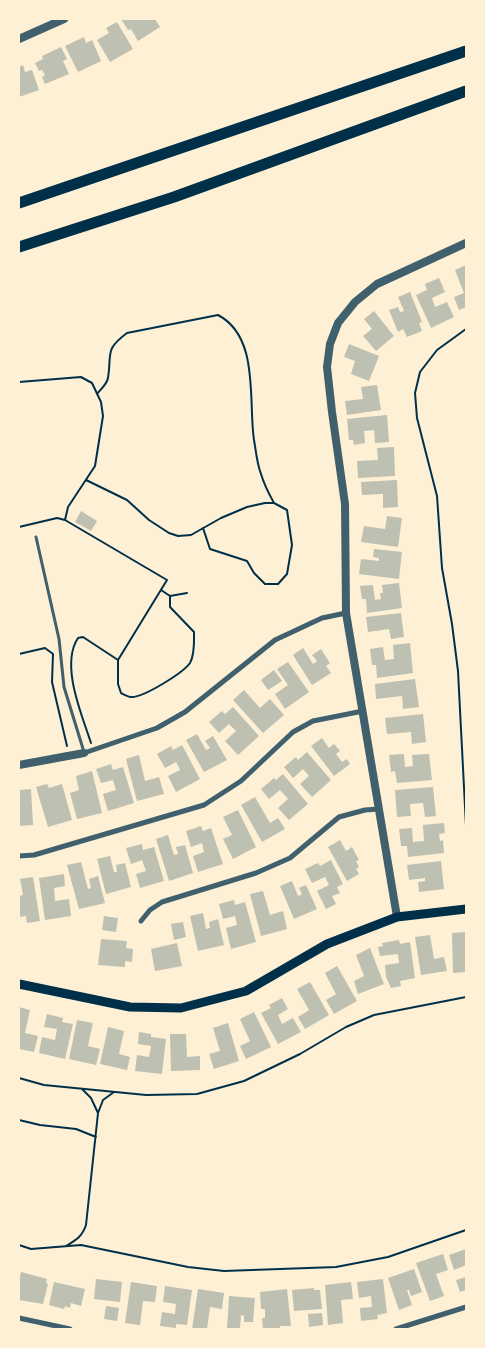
<!DOCTYPE html>
<html>
<head>
<meta charset="utf-8">
<style>
  body { margin:0 }
  #map { position:relative; width:485px; height:1348px; overflow:hidden; background:#fdf0d5; font-family:Raleway,sans-serif }
  canvas { display:block }
  .frame { position:absolute; inset:0; border:20px solid #fdf0d5; pointer-events:none }
</style>
</head>
<body>
<div id="map">
<canvas width="485" height="1348"></canvas>
<div class="frame"></div>
</div>
<script>
const c = document.querySelector('canvas').getContext('2d');
c.lineJoin = 'round';
function fillPath(path, color) { c.fillStyle = color; c.fill(path, 'evenodd'); }
function strokePath(path, color, width, dash) { c.strokeStyle = color; c.lineWidth = width; c.lineCap = dash ? 'butt' : 'round'; c.setLineDash(dash || []); c.stroke(path); }
const building = new Path2D(`
  M 121,19 L 155,19 L 160,27 L 138,41 L 131,29 L 128,30 Z
  M 117,22 L 133,49 L 110,62 L 97,40 L 109,33 L 106,28 Z
  M 84,37 L 86,43 L 92,40 L 101,61 L 78,72 L 65,46 Z
  M 61,47 L 67,59 L 63,61 L 69,74 L 45,84 L 42,77 L 45,75 L 42,70 L 39,71 L 35,63 L 43,59 L 42,56 Z
  M 23,65 L 25,72 L 32,70 L 39,90 L 19,97 L 19,67 Z
  M 466,265 L 466,307 L 459,310 L 454,297 L 464,293 L 455,270 Z
  M 439,278 L 445,292 L 432,298 L 435,307 L 447,302 L 454,317 L 431,328 L 416,295 L 427,290 L 425,284 Z
  M 410,292 L 422,322 L 419,323 L 422,331 L 407,337 L 403,329 L 398,332 L 389,310 L 398,307 L 400,312 L 404,311 L 398,297 Z
  M 374,311 L 394,336 L 376,351 L 363,336 L 372,329 L 364,319 Z
  M 349,344 L 379,356 L 369,381 L 351,374 L 355,361 L 344,357 Z
  M 377,385 L 381,410 L 347,415 L 345,401 L 363,399 L 361,387 Z
  M 387,415 L 389,442 L 375,443 L 374,430 L 364,431 L 365,443 L 354,445 L 353,440 L 349,440 L 347,419 Z
  M 394,447 L 395,476 L 358,478 L 357,461 L 378,460 L 377,448 Z
  M 397,480 L 398,507 L 383,508 L 383,494 L 362,495 L 361,482 Z
  M 81,511 L 97,521 L 91,531 L 75,522 Z
  M 387,516 L 402,518 L 398,547 L 361,542 L 364,526 L 385,529 Z
  M 374,549 L 402,552 L 399,579 L 359,574 L 361,559 L 379,561 L 379,558 L 373,557 Z
  M 399,583 L 402,608 L 367,613 L 366,599 L 362,599 L 360,586 L 373,585 L 375,600 L 381,599 L 380,593 L 383,593 L 382,585 Z
  M 401,613 L 404,637 L 391,639 L 389,629 L 368,632 L 366,617 Z
  M 410,643 L 413,673 L 377,678 L 376,665 L 372,665 L 370,649 L 383,647 L 385,660 L 394,659 L 393,645 Z
  M 303,648 L 313,664 L 317,661 L 312,655 L 321,649 L 330,663 L 326,666 L 331,673 L 312,685 L 293,655 Z
  M 288,662 L 309,692 L 285,709 L 275,694 L 288,685 L 277,669 Z
  M 274,670 L 282,681 L 268,690 L 261,680 Z
  M 415,679 L 419,707 L 403,709 L 402,696 L 376,699 L 375,684 Z
  M 244,690 L 260,708 L 270,699 L 284,715 L 263,733 L 233,700 Z
  M 233,707 L 259,736 L 238,755 L 225,741 L 236,731 L 229,724 L 219,733 L 209,722 L 222,711 L 225,714 Z
  M 423,714 L 426,742 L 412,744 L 411,732 L 387,734 L 385,718 Z
  M 197,734 L 206,750 L 210,748 L 205,741 L 213,736 L 227,760 L 204,772 L 186,740 Z
  M 322,738 L 329,748 L 334,744 L 340,751 L 336,754 L 342,762 L 347,759 L 350,764 L 334,776 L 311,746 Z
  M 182,745 L 200,779 L 176,792 L 168,776 L 180,770 L 176,762 L 165,768 L 157,754 L 171,746 L 173,750 Z
  M 307,752 L 331,780 L 312,797 L 300,784 L 309,776 L 303,769 L 293,778 L 284,767 L 296,757 L 298,760 Z
  M 404,754 L 405,767 L 413,766 L 412,755 L 429,754 L 432,780 L 397,783 L 395,771 L 391,772 L 389,755 Z
  M 139,755 L 145,781 L 159,777 L 164,794 L 137,801 L 126,759 Z
  M 111,764 L 113,770 L 123,767 L 134,803 L 108,811 L 103,794 L 116,790 L 113,780 L 101,783 L 96,769 Z
  M 92,771 L 102,813 L 77,819 L 70,793 L 79,790 L 76,776 Z
  M 283,774 L 308,804 L 289,820 L 278,808 L 288,799 L 280,790 L 269,799 L 261,789 L 274,778 L 276,780 Z
  M 47,784 L 49,788 L 62,784 L 72,820 L 48,827 L 36,787 Z
  M 433,787 L 436,816 L 425,817 L 423,803 L 410,804 L 411,816 L 397,817 L 395,790 Z
  M 31,789 L 33,825 L 19,826 L 19,790 Z
  M 255,797 L 270,823 L 278,818 L 285,829 L 262,842 L 241,805 Z
  M 238,810 L 256,847 L 233,859 L 223,839 L 232,835 L 223,817 Z
  M 444,823 L 445,833 L 439,834 L 440,841 L 443,840 L 444,853 L 408,857 L 407,846 L 401,846 L 399,829 L 412,828 L 413,842 L 424,841 L 423,825 Z
  M 201,826 L 203,831 L 211,828 L 223,864 L 198,872 L 193,856 L 204,852 L 202,843 L 191,847 L 186,831 Z
  M 168,835 L 174,855 L 178,854 L 176,847 L 185,845 L 193,873 L 169,881 L 156,839 Z
  M 340,840 L 346,851 L 352,847 L 359,860 L 356,861 L 359,867 L 356,869 L 359,874 L 347,881 L 328,847 Z
  M 142,844 L 143,850 L 154,847 L 164,881 L 140,888 L 136,874 L 146,871 L 142,860 L 131,864 L 126,848 Z
  M 110,856 L 114,872 L 117,872 L 116,865 L 125,863 L 131,887 L 106,894 L 97,859 Z
  M 331,860 L 343,884 L 337,887 L 340,893 L 332,896 L 336,904 L 326,909 L 317,891 L 329,885 L 325,877 L 312,883 L 305,869 L 318,863 L 320,866 Z
  M 441,861 L 444,889 L 419,892 L 418,882 L 425,881 L 425,878 L 409,880 L 407,865 Z
  M 81,862 L 88,889 L 91,888 L 89,879 L 98,876 L 105,903 L 79,909 L 67,865 Z
  M 64,874 L 65,886 L 54,888 L 55,901 L 69,899 L 71,916 L 45,920 L 39,878 Z
  M 33,877 L 40,921 L 27,923 L 26,916 L 19,917 L 19,896 L 23,895 L 20,879 Z
  M 292,881 L 298,896 L 302,894 L 299,888 L 306,885 L 317,909 L 294,919 L 280,886 Z
  M 263,891 L 270,915 L 283,911 L 287,929 L 261,936 L 250,894 Z
  M 234,900 L 235,905 L 245,902 L 256,942 L 231,949 L 226,928 L 237,925 L 235,916 L 223,919 L 219,904 Z
  M 203,913 L 206,929 L 210,928 L 209,922 L 218,919 L 224,945 L 198,951 L 190,916 Z
  M 104,916 L 118,918 L 116,932 L 102,930 Z
  M 183,922 L 186,937 L 174,940 L 171,924 Z
  M 466,932 L 466,972 L 453,973 L 452,933 Z
  M 430,935 L 434,959 L 444,957 L 447,971 L 421,975 L 415,937 Z
  M 101,939 L 127,941 L 126,948 L 133,949 L 132,962 L 125,961 L 125,967 L 98,965 Z
  M 399,940 L 400,944 L 410,942 L 415,978 L 400,981 L 401,986 L 391,988 L 386,977 L 385,965 L 399,963 L 398,954 L 380,956 L 378,947 L 383,946 L 382,943 Z
  M 177,943 L 182,966 L 155,971 L 151,949 Z
  M 370,948 L 384,984 L 358,994 L 354,981 L 364,976 L 356,955 Z
  M 337,966 L 357,1001 L 334,1014 L 326,1000 L 336,994 L 325,973 Z
  M 310,982 L 329,1015 L 305,1029 L 298,1017 L 309,1010 L 297,989 Z
  M 282,998 L 288,1009 L 278,1015 L 282,1024 L 293,1018 L 301,1032 L 278,1044 L 261,1013 L 271,1008 L 269,1005 Z
  M 19,1007 L 30,1010 L 25,1033 L 38,1036 L 34,1052 L 19,1049 Z
  M 254,1012 L 271,1047 L 246,1059 L 240,1046 L 250,1041 L 240,1019 Z
  M 47,1014 L 63,1018 L 62,1022 L 73,1024 L 65,1059 L 39,1053 L 42,1037 L 55,1040 L 57,1029 L 44,1027 Z
  M 77,1020 L 93,1023 L 88,1046 L 100,1049 L 96,1065 L 69,1059 Z
  M 228,1023 L 239,1061 L 214,1069 L 209,1054 L 220,1051 L 213,1028 Z
  M 108,1027 L 124,1031 L 119,1054 L 130,1057 L 127,1070 L 100,1064 Z
  M 139,1032 L 151,1034 L 151,1037 L 166,1039 L 162,1074 L 135,1071 L 137,1055 L 149,1057 L 151,1046 L 138,1044 Z
  M 170,1034 L 186,1034 L 187,1057 L 200,1056 L 200,1070 L 171,1071 Z
  M 466,1249 L 466,1265 L 454,1270 L 449,1255 Z
  M 443,1254 L 448,1270 L 436,1274 L 444,1296 L 430,1301 L 416,1263 Z
  M 414,1269 L 422,1292 L 411,1296 L 409,1290 L 407,1290 L 412,1305 L 399,1310 L 388,1278 Z
  M 21,1272 L 47,1279 L 46,1283 L 48,1284 L 43,1304 L 19,1300 L 19,1282 Z
  M 466,1277 L 466,1290 L 460,1292 L 456,1280 Z
  M 96,1279 L 122,1282 L 120,1302 L 94,1299 Z
  M 383,1279 L 387,1313 L 377,1315 L 378,1319 L 361,1321 L 360,1308 L 372,1307 L 371,1296 L 359,1298 L 357,1282 Z
  M 54,1282 L 85,1289 L 81,1306 L 71,1303 L 70,1308 L 65,1306 L 64,1309 L 49,1305 Z
  M 131,1282 L 157,1286 L 155,1302 L 143,1301 L 140,1325 L 125,1323 Z
  M 351,1282 L 353,1299 L 341,1300 L 343,1323 L 328,1325 L 325,1285 Z
  M 165,1286 L 192,1290 L 187,1325 L 176,1324 L 176,1328 L 160,1326 L 162,1312 L 175,1314 L 176,1304 L 163,1302 Z
  M 314,1288 L 314,1290 L 320,1290 L 322,1309 L 294,1311 L 292,1290 Z
  M 198,1289 L 224,1293 L 222,1309 L 210,1307 L 207,1329 L 192,1329 Z
  M 287,1289 L 291,1326 L 280,1326 L 280,1329 L 263,1329 L 262,1318 L 265,1318 L 265,1309 L 261,1309 L 260,1292 Z
  M 229,1296 L 255,1298 L 253,1322 L 244,1322 L 244,1316 L 241,1315 L 240,1329 L 227,1329 Z
  M 106,1306 L 119,1308 L 117,1321 L 104,1319 Z
  M 322,1313 L 323,1325 L 309,1327 L 308,1314 Z`);
const path = new Path2D(`
  M 466,329 L 437,350 L 420,372 L 415,393 L 417,418 L 437,496 L 442,568 L 452,624 L 458,671 L 466,826
  M 19,382 L 81,377 L 92,383 L 101,402 L 103,416 L 95,466 L 68,507 L 65,520
  M 97,394 C 101,389 107,384 108,378 C 112,354 104,350 127,333 L 218,315 C 260,337 248,401 254,440 C 256,451 257,464 261,474 C 264,484 269,494 274,503
  M 86,480 L 127,500 L 149,520 L 169,533 L 178,536 L 191,535 L 221,518 L 247,507 L 265,503 L 274,503 L 287,510 L 292,545 L 287,574 L 278,584 L 265,584 L 254,573 L 247,561 L 210,549 L 203,528
  M 19,527 L 57,518 L 65,520 L 167,580 L 118,660 L 83,637 L 78,638 C 60,665 82,715 91,743
  M 170,596 L 187,593
  M 19,654 L 45,648 L 53,654 L 52,682 L 67,746
  M 118,660 L 118,684 L 121,693 C 125,695 128,697 132,697 C 144,697 183,673 190,663 C 195,654 194,641 194,632 L 170,607 L 170,596 L 161,590
  M 19,1078 L 44,1085 L 146,1095 L 197,1094 L 244,1081 L 300,1054 L 346,1027 L 374,1015 L 466,997
  M 98,1113 L 103,1100 L 114,1092
  M 19,1120 L 40,1125 L 76,1129 L 96,1137
  M 19,1245 L 31,1249 L 81,1245 L 188,1267 L 224,1271 L 336,1267 L 388,1257 L 466,1230
  M 66,1246 C 76,1240 82,1237 86,1225 L 98,1113 L 91,1098 L 82,1089`);
const service = new Path2D(`
  M 36,537 L 59,639 L 64,687 L 84,752`);
const minor = new Path2D(`
  M 84,753 L 157,728 L 185,712 L 275,640 L 322,618 L 346,613
  M 19,856 L 34,855 L 204,805 L 241,781 L 293,732 L 313,721 L 363,711
  M 141,921 L 150,910 L 162,902 L 256,873 L 290,858 L 339,817 L 365,810 L 379,809
  M 19,1318 L 70,1329
  M 396,1329 L 466,1307`);
const tertiary = new Path2D(`
  M 19,39 L 64,19
  M 19,765 L 84,753
  M 397,917 L 346,613 L 345,504 L 332,412 L 327,367 L 330,344 L 338,323 L 355,302 L 377,284 L 466,243`);
const secondary = new Path2D(`
  M 19,984 L 130,1007 L 181,1008 L 246,991 L 327,944 L 397,917 L 466,909`);
const motorway = new Path2D(`
  M 19,203 L 466,51
  M 19,247 L 174,197 L 466,91`);
fillPath(building, '#bec0b2');
strokePath(path, '#003049', 2);
strokePath(service, '#3f606c', 3);
strokePath(minor, '#3f606c', 5);
strokePath(tertiary, '#3f606c', 8);
strokePath(secondary, '#003049', 9);
strokePath(motorway, '#003049', 11);
</script>
</body>
</html>
